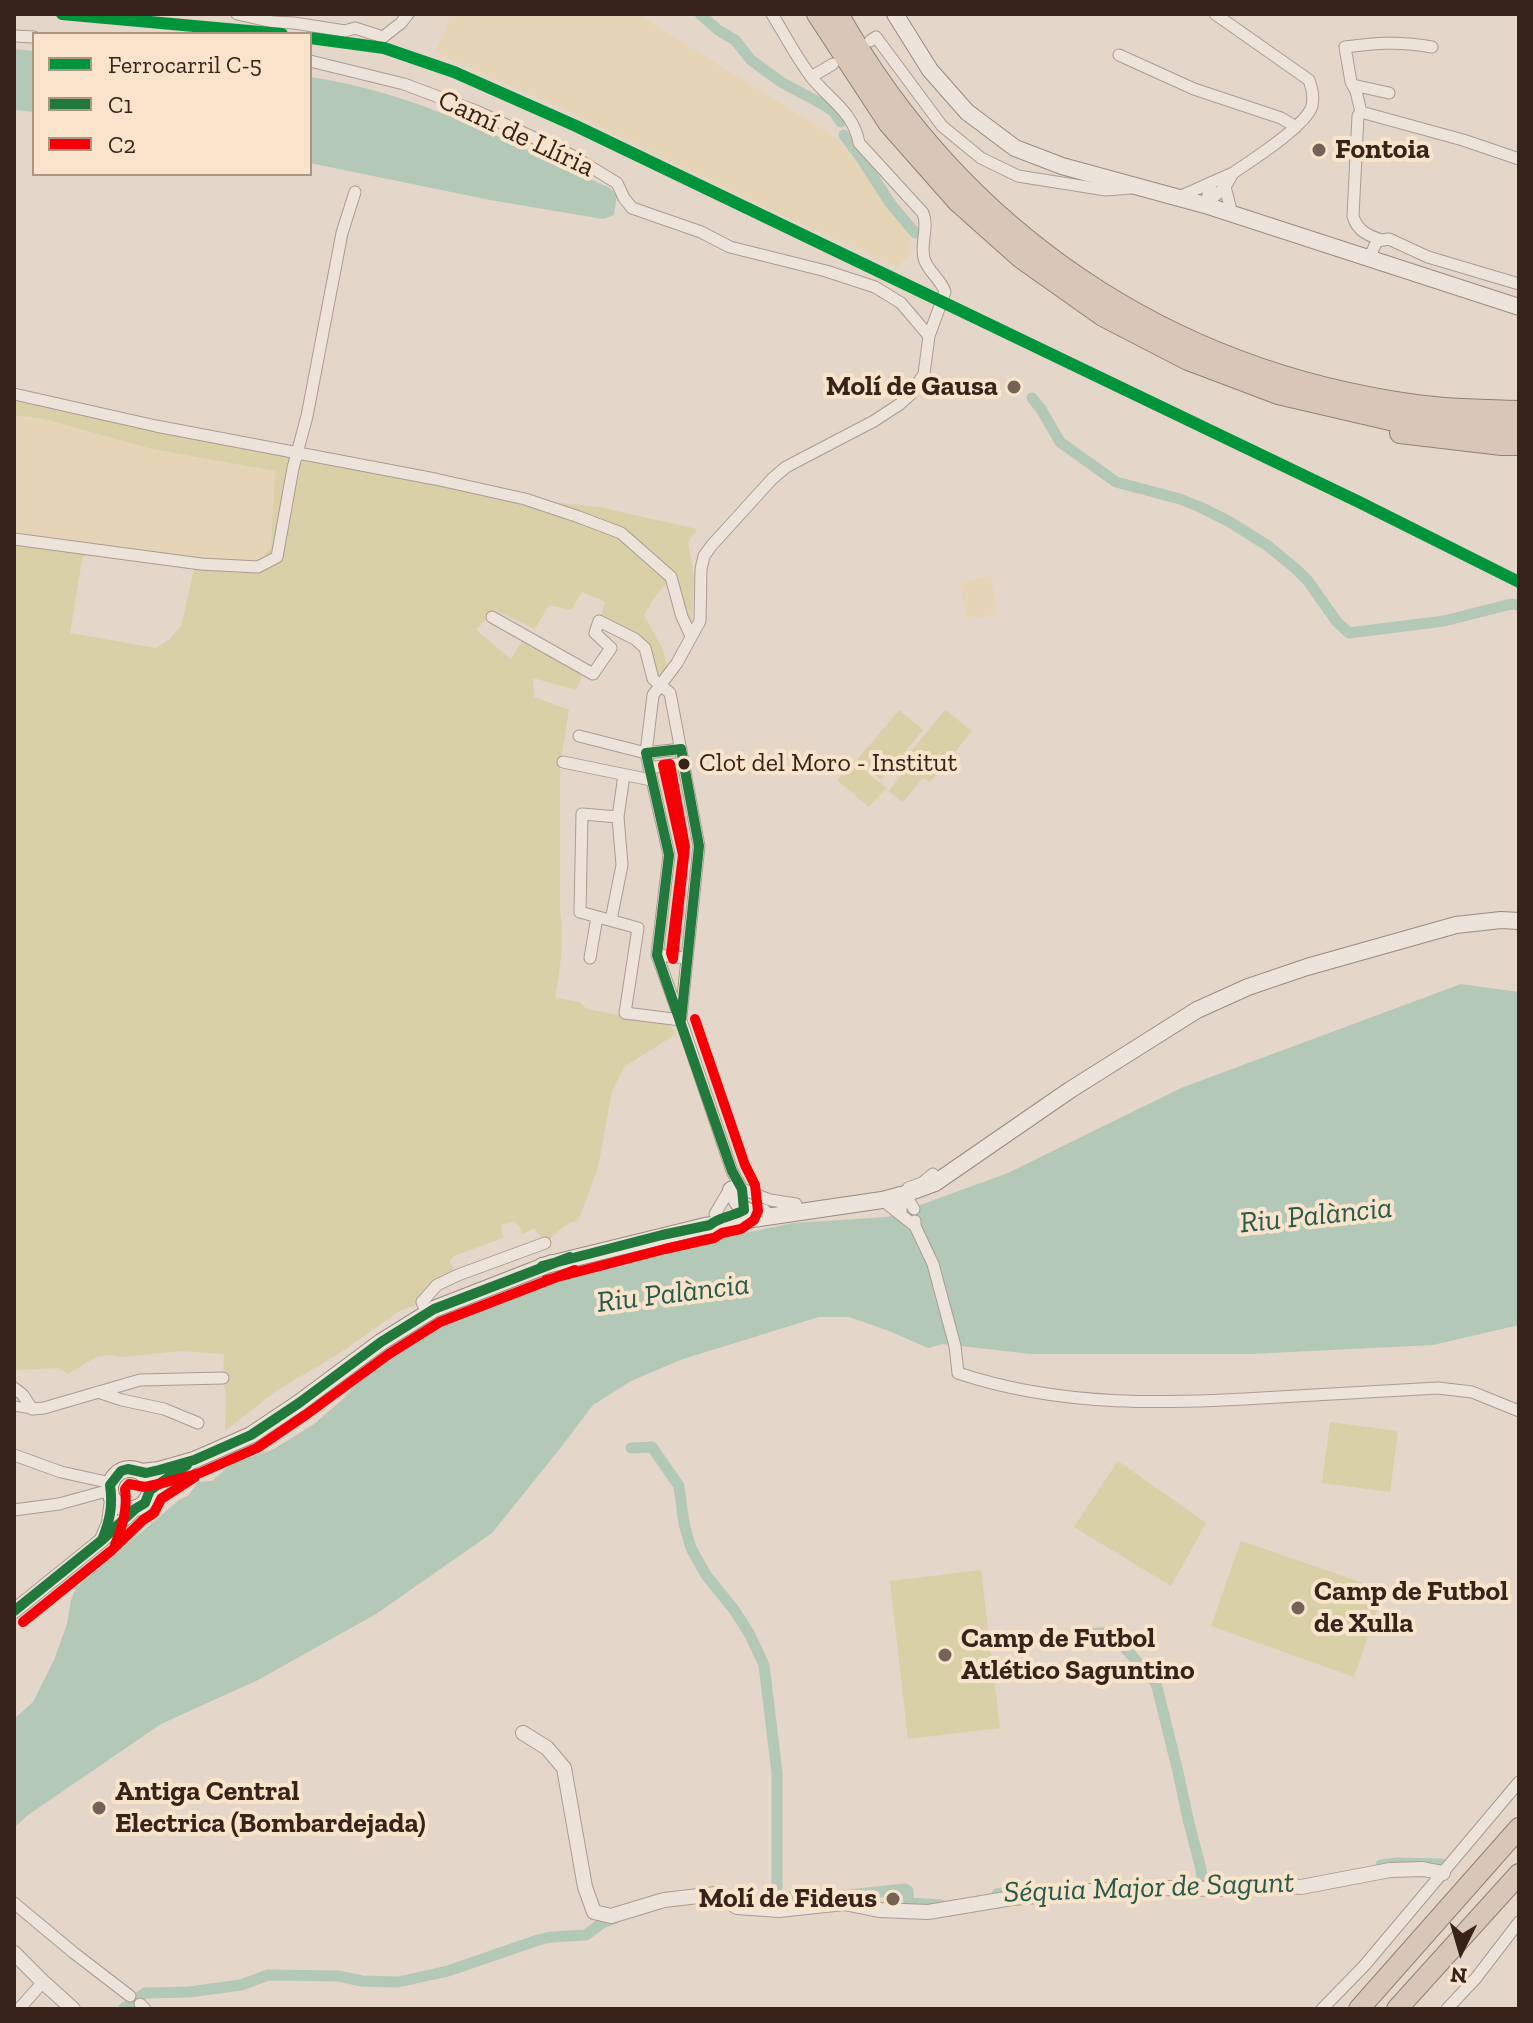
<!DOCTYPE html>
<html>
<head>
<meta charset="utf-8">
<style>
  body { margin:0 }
  #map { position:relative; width:1533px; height:2023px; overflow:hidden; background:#e4d6c8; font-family:"Zilla Slab",serif }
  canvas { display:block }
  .frame { position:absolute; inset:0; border:16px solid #37231a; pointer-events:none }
  .legend { position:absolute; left:32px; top:32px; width:280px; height:144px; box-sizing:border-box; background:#f8e3cb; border:2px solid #ab9684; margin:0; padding:10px 14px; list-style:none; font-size:24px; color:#37231a }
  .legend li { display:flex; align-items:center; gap:16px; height:40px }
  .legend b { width:40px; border:2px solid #ab9684 }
  .north { position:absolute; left:1421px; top:1911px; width:80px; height:80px; -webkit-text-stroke:6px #f8e3cb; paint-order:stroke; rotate:185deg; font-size:22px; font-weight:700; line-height:32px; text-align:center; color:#37231a }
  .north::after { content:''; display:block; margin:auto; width:28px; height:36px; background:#37231a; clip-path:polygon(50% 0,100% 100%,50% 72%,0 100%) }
</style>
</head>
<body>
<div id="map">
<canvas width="1533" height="2023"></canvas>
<div class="frame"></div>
<ul class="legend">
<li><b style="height:10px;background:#00953b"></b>Ferrocarril C-5</li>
<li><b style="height:10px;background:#21793c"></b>C1</li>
<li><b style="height:10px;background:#f40006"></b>C2</li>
</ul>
<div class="north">N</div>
</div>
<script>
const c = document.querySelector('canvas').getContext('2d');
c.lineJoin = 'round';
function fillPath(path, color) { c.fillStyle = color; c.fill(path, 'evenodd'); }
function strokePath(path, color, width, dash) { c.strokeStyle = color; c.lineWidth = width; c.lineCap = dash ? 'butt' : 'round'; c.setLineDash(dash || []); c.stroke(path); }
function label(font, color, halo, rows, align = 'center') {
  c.font = font + ' "Zilla Slab",serif'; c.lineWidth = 8; c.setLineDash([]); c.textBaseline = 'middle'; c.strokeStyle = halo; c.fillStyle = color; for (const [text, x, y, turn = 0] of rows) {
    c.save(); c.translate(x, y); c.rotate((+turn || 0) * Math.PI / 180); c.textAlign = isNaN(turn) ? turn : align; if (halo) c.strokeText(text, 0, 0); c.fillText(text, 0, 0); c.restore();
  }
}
const farmland = new Path2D(`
  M 452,14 L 637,14 L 838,139 L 899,219 L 911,240 L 910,254 L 897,267 L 750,200 L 564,109 L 435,52 Z
  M 14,415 L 44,419 L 152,449 L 275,471 L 271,546 L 258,567 L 14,539 Z
  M 991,576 L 998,614 L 967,620 L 961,582 Z`);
const green = new Path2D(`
  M 14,397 L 525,499 L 599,507 L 697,529 L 688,542 L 694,576 L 691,636 L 671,578 L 654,598 L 644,615 L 662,648 L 669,673 L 661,684 L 644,648 L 599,621 L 605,602 L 582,592 L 571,610 L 549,605 L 535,629 L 495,610 L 476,630 L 511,659 L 523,640 L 583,674 L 576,690 L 533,678 L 534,697 L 569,710 L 560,766 L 560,910 C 564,938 561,969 555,997 L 579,1002 L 587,1009 L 669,1025 L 676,1034 L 624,1067 L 612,1091 L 598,1168 L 579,1219 L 564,1226 L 545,1243 L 534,1228 L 522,1235 L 520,1228 L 514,1221 L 501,1225 L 503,1238 L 454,1256 L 449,1262 L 458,1275 L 422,1302 L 398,1312 L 340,1353 L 276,1391 L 225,1431 L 226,1395 L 223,1378 L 224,1354 L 180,1351 L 123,1357 L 107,1355 L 96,1357 L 68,1374 L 58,1368 L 16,1370 L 14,1365 L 14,539 L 88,549 L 82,560 L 70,633 L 156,648 L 169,640 L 181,626 L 195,566 L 258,567 L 271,546 L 275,471 L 152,449 L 44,419 L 14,415 Z
  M 899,710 L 923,730 L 881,780 L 857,760 Z
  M 945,710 L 972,731 L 930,782 L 923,778 L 903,802 L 889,791 L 908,766 L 903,761 Z
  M 854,761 L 886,788 L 869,807 L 837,780 Z
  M 1330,1422 L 1398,1431 L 1390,1492 L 1322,1483 Z
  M 1118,1461 L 1206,1523 L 1171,1586 L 1074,1527 Z
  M 1241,1541 L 1384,1590 L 1354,1677 L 1211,1626 Z
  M 981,1570 L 1000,1728 L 908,1739 L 890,1581 Z`);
const water = new Path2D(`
  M 14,49 L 34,51 L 34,112 L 14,110 Z
  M 310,77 C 416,92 513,144 610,188 L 617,196 L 614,215 L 603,219 L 490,200 L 310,163 Z
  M 1461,984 L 1519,992 L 1519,1325 L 1433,1345 L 1250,1354 L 1031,1354 L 943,1344 L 928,1348 L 889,1331 L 849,1317 L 819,1317 L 683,1359 L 631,1381 L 593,1405 L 562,1446 L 492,1533 L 376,1614 L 258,1680 L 161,1724 L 28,1815 L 14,1828 L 14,1719 L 33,1702 L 54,1660 L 67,1624 L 71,1600 L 76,1588 L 179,1500 L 189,1495 L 198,1482 L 212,1481 L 231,1464 L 274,1449 L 314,1424 L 343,1399 L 378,1361 L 411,1334 L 522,1288 L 678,1244 L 740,1234 L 793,1223 L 887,1217 L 1008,1173 L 1181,1088 Z`);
const canal = new Path2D(`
  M 700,14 L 718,30 L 735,40 L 751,60 L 781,82 L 824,105 L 834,112 L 841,122
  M 844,135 L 861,158 L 890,203 L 915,233
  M 1032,398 L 1041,409 L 1060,442 L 1116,482 L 1180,499 L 1200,507 L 1230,522 L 1268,546 L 1296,569 L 1308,581 L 1337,622 L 1349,633 L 1444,621 L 1511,604 L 1519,605
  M 631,1448 L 652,1447 L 679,1486 L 684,1524 L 691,1548 L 706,1575 L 735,1611 L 750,1635 L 764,1665 L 777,1773 L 777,1894
  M 1086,1634 L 1114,1632 L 1126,1649 L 1156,1683 L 1178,1772 L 1188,1819 L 1201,1869 L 1203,1885
  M 1381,1865 L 1396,1863 L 1441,1864
  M 997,1894 L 1028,1888 L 1051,1890
  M 820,1898 L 905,1889 L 908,1891 L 909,1903 L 941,1905
  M 750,1902 L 760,1903 L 774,1894 L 798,1899 L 809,1899
  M 123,2009 L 145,1993 L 189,1992 L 241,1985 L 268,1975 L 338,1976 L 362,1981 L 398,1982 L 448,1971 L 538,1940 L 551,1937 L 586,1935 L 602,1923 L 616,1918`);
const pedestrian = new Path2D(`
  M 14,1406 L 32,1409`);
const minor = new Path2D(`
  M 237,14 L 273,22 L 294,23 L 345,31 L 355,28 L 383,37 L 401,23 L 408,14
  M 772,14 C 785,35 797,59 812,78 C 830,100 854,113 859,143 L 923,213 C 929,228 920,243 924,258 C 927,271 941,279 945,292 L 929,336 L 924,374 L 910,395 L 900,404 L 874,421 L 786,467 L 772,479 L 712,545 L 704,556 L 701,569 L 700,621 L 677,663 L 653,695 L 646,753 L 669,855 L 657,955 L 685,1032 L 732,1171 L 742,1189 L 770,1200 L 796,1204
  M 1215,14 L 1309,80 C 1312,89 1314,96 1312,106 C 1306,126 1252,160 1233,173
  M 14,36 L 34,37
  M 870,41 L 876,37 L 942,126 L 981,158 L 1018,176 L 1106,190 L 1131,188
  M 1119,55 L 1194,89 L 1281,118 L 1296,127
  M 310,61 L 404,84 L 476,111 L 571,155 L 617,183 L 624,198 L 632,208 L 701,232 L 730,247 L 826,271 L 875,287 L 901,303 L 929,336
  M 811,77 L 833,64
  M 1353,85 L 1389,93
  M 1361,112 L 1463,140 L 1519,159
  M 1212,182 L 1205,205 L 1225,187
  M 1179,197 L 1233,173 L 1225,187 L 1232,214
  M 1382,240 C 1369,236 1357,231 1353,216 L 1358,116 L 1361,112 L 1356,91 L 1351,82 L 1345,47 C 1376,43 1400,41 1432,47
  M 1369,258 L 1377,241 L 1389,239 L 1428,257 L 1519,284
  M 14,394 L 156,426 L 435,479 L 525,499 L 579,517 L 621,533 L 671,577 L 682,617 L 691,636
  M 14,539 L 201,564 L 258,567 L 277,557 L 293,468 L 307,416 L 342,233 L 355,192
  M 492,617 L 593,674 L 611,648 L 595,633 L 599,621 L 635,639 L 645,648 L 653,679 L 670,693 L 699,846 L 681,1016
  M 579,736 L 646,753 L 681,749
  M 563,762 L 651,780
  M 649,768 L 684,763
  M 618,817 L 582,814 L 580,912 L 638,928 L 625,1013 L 681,1020
  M 611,920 L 622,865 L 618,817 L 624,775
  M 657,955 L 686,958
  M 590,958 L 597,917
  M 899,1193 L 905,1194 L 914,1209
  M 882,1200 L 915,1226 L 915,1221
  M 715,1214 L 731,1187
  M 901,1215 L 901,1205 L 908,1188 L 922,1183 L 933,1174
  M 915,1226 L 933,1264 L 955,1346 L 958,1373 C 1062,1408 1171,1404 1279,1397 C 1332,1394 1385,1391 1438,1388 L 1472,1392 L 1519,1411
  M 427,1314 L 422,1302 L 437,1285 L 458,1275 L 545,1243
  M 14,1388 L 23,1395 L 32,1409 L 44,1408 L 140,1380 L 223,1378
  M 98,1392 L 122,1400 L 164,1409 L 198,1423
  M 14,1455 L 61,1472 L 111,1483
  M 14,1510 L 59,1504 L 110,1490
  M 14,1903 L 74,1953 L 130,1996
  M 140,2004 L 145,2009
  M 19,2009 L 43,1982
  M 1322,2009 L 1364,1966 L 1519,1782
  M 1447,2009 L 1476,1978 L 1519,1922`);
const tertiary = new Path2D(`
  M 103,1537 L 109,1523 L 112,1499
  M 14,1611 L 102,1540 L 135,1509
  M 523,1733 L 547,1748 L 564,1768 L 585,1887 L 594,1912 L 611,1916 L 664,1900 L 716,1894 L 737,1907 L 779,1910 L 844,1903 L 879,1910 L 928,1912 L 1012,1898 L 1103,1890 L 1168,1888 L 1218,1889 L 1264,1884 L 1301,1887 L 1390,1870 L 1423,1869 L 1443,1873
  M 14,1953 L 43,1982 L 73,2009`);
const secondary = new Path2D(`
  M 895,14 L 930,70 L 967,112 L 1015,148 L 1062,166 L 1205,205 L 1519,307
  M 731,1190 C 738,1205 744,1215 763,1212
  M 542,1266 L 705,1226 L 882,1200 L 905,1194 L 935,1183 L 1070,1090 L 1197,1010 L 1248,987 L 1307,967 L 1456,925 L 1501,920 L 1519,921
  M110 1489a20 20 0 1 1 40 0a20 20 0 1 1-40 0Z
  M 141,1472 L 159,1470 L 194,1460 L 251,1435 L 299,1403 L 381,1342 L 434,1309 L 552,1263
  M 150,1490 L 185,1467`);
const motorway = new Path2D(`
  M 817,14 L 889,124 L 957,201 L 1021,258 L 1103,316 L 1188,360 L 1278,394 L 1390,420 L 1519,429
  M 838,14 C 962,233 1167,371 1416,405 C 1450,410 1485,410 1519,411
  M 1400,433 L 1502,445 L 1519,445
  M 1359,2009 L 1519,1828
  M 1397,2009 L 1519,1874`);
const bus1 = new Path2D(`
  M 542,1266 L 662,1235 L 710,1225 C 718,1217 732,1217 744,1210 L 742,1189 L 732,1171 L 657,955 L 669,855 L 646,753 L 681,749 L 699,846 L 681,1020
  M 102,1540 C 110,1521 113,1505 110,1485 L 121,1471 L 128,1469 L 146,1473 L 159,1470 L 194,1460 L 251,1435 L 299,1403 L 381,1342 L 434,1309 L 570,1257
  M 14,1611 L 102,1540 L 135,1509 L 145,1503 L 150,1490 L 187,1465`);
const bus2 = new Path2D(`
  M 670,764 L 685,847 L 673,959 L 671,953 L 683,855 L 663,765 Z
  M 546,1280 L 665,1249 L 714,1238 L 722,1233 L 741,1229 L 754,1220 L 758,1211 L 755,1185 L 745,1165 L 695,1019
  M 115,1545 C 122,1527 128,1509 125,1489 L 129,1484 L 145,1487 L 163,1483 L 200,1473 L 257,1448 L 307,1414 L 389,1354 L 440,1322 L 575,1270
  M 23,1622 L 111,1551 L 143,1520 L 154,1513 L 161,1499 L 195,1477`);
const rail1 = new Path2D(`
  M 62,14 L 282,34
  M 310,38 L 384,48 L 454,72 L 576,126 L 1359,502 L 1519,582`);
const markers = [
  [1319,150,8,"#746257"],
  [1014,387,8,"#746257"],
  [684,764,7,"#37231a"],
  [1298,1608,8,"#746257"],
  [945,1655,8,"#746257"],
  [99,1808,8,"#746257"],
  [893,1899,8,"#746257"]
];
const busNames = [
  ["Clot del Moro - Institut",699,764]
];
const streetNames = [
  ["Camí de Llíria",516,134,25]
];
const poiNames = [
  ["Fontoia",1335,150],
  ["Molí de Gausa",998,387,"right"],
  ["Camp de Futbol",1314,1592],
  ["de Xulla",1314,1624],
  ["Camp de Futbol",961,1639],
  ["Atlético Saguntino",961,1671],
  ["Antiga Central",115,1792],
  ["Electrica (Bombardejada)",115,1824],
  ["Molí de Fideus",877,1899,"right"]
];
const waterNames = [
  ["Riu Palància",1316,1216,-6],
  ["Riu Palància",673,1294,-7],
  ["Séquia Major de Sagunt",1149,1888,-2]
];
fillPath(farmland, '#e6d4b6');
fillPath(green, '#d9d0a8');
fillPath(water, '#b4c8b8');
strokePath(canal, '#b4c8b8', 11);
strokePath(pedestrian, '#a99c92', 11);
strokePath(minor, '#a99c92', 13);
strokePath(tertiary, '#a99c92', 16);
strokePath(secondary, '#988b82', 18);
strokePath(motorway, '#8e8179', 22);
strokePath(pedestrian, '#ece3da', 9);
strokePath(minor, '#ece3da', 11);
strokePath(tertiary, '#ece3da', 14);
strokePath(secondary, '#ece3da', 16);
strokePath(motorway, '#d8c6b8', 20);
strokePath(bus1, '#21793c', 10);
strokePath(bus2, '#f40006', 10);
strokePath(rail1, '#00953b', 12);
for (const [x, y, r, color] of markers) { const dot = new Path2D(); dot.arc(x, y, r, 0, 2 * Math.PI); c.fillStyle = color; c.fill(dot); strokePath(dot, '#f8e3cb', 3); }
label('26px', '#37231a', '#f8e3cb', busNames, 'left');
label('28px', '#37231a', '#f8e3cb', streetNames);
label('bold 28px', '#37231a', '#f8e3cb', poiNames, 'left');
label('italic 30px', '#27594d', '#f8e3cb', waterNames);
</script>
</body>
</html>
